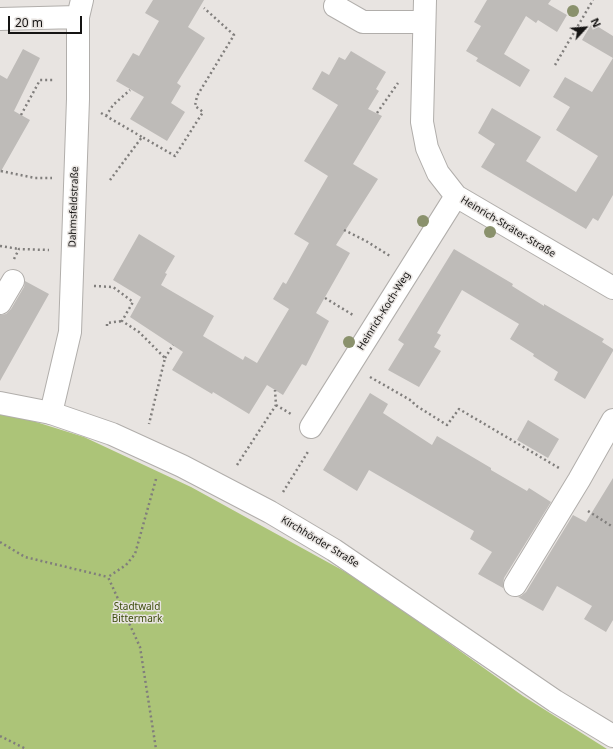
<!DOCTYPE html>
<html>
<head>
<meta charset="utf-8">
<style>
  body { margin:0 }
  #map { position:relative; width:613px; height:749px; overflow:hidden; background:#e8e4e1; font-family:"Noto Sans",sans-serif }
  canvas { display:block }
  .north { position:absolute; left:565px; top:8px; width:40px; height:40px; -webkit-text-stroke:3px #e8e4e1; paint-order:stroke; rotate:64deg; font-size:11px; font-weight:700; line-height:16px; text-align:center; color:#151413 }
  .north::after { content:''; display:block; margin:auto; width:14px; height:18px; background:#151413; clip-path:polygon(50% 0,100% 100%,50% 72%,0 100%) }
  .scale { position:absolute; left:8px; top:16px; width:74px; height:18px; box-sizing:border-box; border:2px solid #151413; border-top:0; padding-left:5px; font-size:12px; line-height:14px; white-space:nowrap; color:#151413; -webkit-text-stroke:3px #e8e4e1; paint-order:stroke }
</style>
</head>
<body>
<div id="map">
<canvas width="613" height="749"></canvas>
<div class="north">N</div>
<div class="scale">20 m</div>
</div>
<script>
const c = document.querySelector('canvas').getContext('2d');
c.lineJoin = 'round';
function fillPath(path, color) { c.fillStyle = color; c.fill(path, 'evenodd'); }
function strokePath(path, color, width, dash) { c.strokeStyle = color; c.lineWidth = width; c.lineCap = dash ? 'butt' : 'round'; c.setLineDash(dash || []); c.stroke(path); }
function label(font, color, halo, rows, align = 'center') {
  c.font = font + ' "Noto Sans",sans-serif'; c.lineWidth = 3; c.setLineDash([]); c.textBaseline = 'middle'; c.strokeStyle = halo; c.fillStyle = color; for (const [text, x, y, turn = 0] of rows) {
    c.save(); c.translate(x, y); c.rotate((+turn || 0) * Math.PI / 180); c.textAlign = isNaN(turn) ? turn : align; if (halo) c.strokeText(text, 0, 0); c.fillText(text, 0, 0); c.restore();
  }
}
const green = new Path2D(`
  M 0,414 L 17,416 L 84,437 L 191,487 L 362,581 L 523,696 L 607,749 L 0,749 Z`);
const building = new Path2D(`
  M 153,0 L 204,0 L 188,27 L 205,38 L 177,83 L 181,86 L 171,103 L 185,112 L 167,141 L 130,119 L 144,97 L 116,81 L 133,53 L 139,56 L 159,21 L 145,13 Z
  M 487,0 L 551,0 L 548,4 L 567,15 L 557,32 L 538,20 L 536,23 L 526,16 L 504,54 L 530,70 L 520,87 L 476,61 L 478,58 L 466,51 L 481,26 L 474,22 Z
  M 592,23 L 613,36 L 613,195 L 598,221 L 593,218 L 586,229 L 481,167 L 495,144 L 478,133 L 492,108 L 541,137 L 526,161 L 576,192 L 598,156 L 556,130 L 570,107 L 553,97 L 565,77 L 592,92 L 613,58 L 582,40 Z
  M 23,49 L 40,58 L 14,111 L 30,120 L 0,173 L 0,75 L 7,79 Z
  M 351,51 L 386,72 L 376,89 L 379,91 L 368,109 L 382,116 L 353,164 L 378,179 L 336,245 L 350,253 L 316,313 L 329,321 L 306,366 L 302,364 L 283,395 L 267,385 L 249,414 L 213,392 L 212,394 L 172,370 L 183,352 L 130,317 L 141,297 L 113,280 L 139,234 L 175,256 L 165,273 L 167,274 L 161,285 L 214,316 L 203,336 L 243,360 L 245,356 L 257,363 L 289,309 L 273,299 L 283,282 L 286,284 L 309,243 L 294,234 L 328,176 L 304,161 L 338,105 L 312,89 L 322,71 L 329,75 L 339,57 L 345,60 Z
  M 454,249 L 513,284 L 512,286 L 544,306 L 544,304 L 604,339 L 602,342 L 613,349 L 613,351 L 585,399 L 554,380 L 558,372 L 533,356 L 534,354 L 510,339 L 519,324 L 462,290 L 437,333 L 441,335 L 434,347 L 441,351 L 419,387 L 388,370 L 404,344 L 398,340 Z
  M 25,281 L 49,294 L 0,381 L 0,315 L 6,314 L 11,309 L 24,287 Z
  M 370,393 L 388,404 L 383,413 L 432,445 L 437,436 L 491,468 L 491,470 L 527,491 L 529,488 L 551,502 L 504,578 L 503,584 L 503,588 L 478,574 L 492,552 L 470,539 L 474,531 L 369,470 L 357,491 L 323,470 Z
  M 528,420 L 559,439 L 548,458 L 517,440 Z
  M 613,478 L 613,620 L 606,632 L 584,619 L 592,606 L 557,586 L 543,611 L 518,597 L 521,596 L 526,592 L 573,515 L 586,522 Z`);
const path = new Path2D(`
  M 555,65 L 593,0
  M 101,113 L 142,137
  M 377,113 L 398,83
  M 21,115 L 40,80 L 55,80
  M 106,116 L 113,105 L 130,90
  M 1,171 L 35,178 L 52,178
  M 110,180 L 142,137 L 175,156 L 203,112 L 195,106 L 197,96 L 234,35 L 204,8
  M 344,230 L 366,241 L 390,256
  M 0,246 L 19,249
  M 14,259 L 19,249 L 49,250
  M 94,286 L 113,287 L 133,302 L 122,321 L 139,332 L 165,358 L 149,424
  M 325,298 L 353,315
  M 107,326 L 107,323 L 122,321
  M 165,358 L 173,345
  M 370,377 L 412,401 L 415,405 L 447,425 L 459,409 L 559,468
  M 276,405 L 291,414
  M 237,465 L 276,405 L 275,390
  M 156,479 L 135,554 L 126,565 L 108,577 L 140,647 L 156,749
  M 283,492 L 309,450
  M 588,511 L 613,527
  M 0,542 L 25,557 L 108,577
  M 0,736 L 26,749`);
const minor = new Path2D(`
  M 425,0 L 422,122 L 427,148 L 438,173 L 456,196 L 613,288
  M 335,6 L 363,22 L 424,22
  M 0,19 L 78,17
  M 0,303 L 13,281
  M 51,413 L 70,332 L 78,99 L 78,17 L 82,0
  M 311,427 L 456,196
  M 515,585 L 579,480 L 613,420`);
const major = new Path2D(`
  M 0,403 L 51,413 L 112,434 L 182,466 L 270,512 L 334,550 L 555,701 L 613,736`);
const trees = [
  [573,11],
  [423,221],
  [490,232],
  [349,342]
];
const streetNames = [
  ["Dahmsfeldstraße",74,207,-88],
  ["Heinrich-Sträter-Straße",508,227,31],
  ["Heinrich-Koch-Weg",384,311,-58],
  ["Kirchhörder Straße",320,542,31]
];
const parkNames = [
  ["Stadtwald",137,607],
  ["Bittermark",137,619]
];
fillPath(green, '#acc478');
fillPath(building, '#bebbb8');
strokePath(minor, '#b1aeab', 24);
strokePath(major, '#b1aeab', 24);
strokePath(path, '#807e7c', 2.5, [2, 3]);
strokePath(minor, '#fff', 22);
strokePath(major, '#fff', 22);
c.fillStyle = '#8a916c';
for (const [x, y] of trees) { c.beginPath(); c.arc(x, y, 6, 0, 2 * Math.PI); c.fill(); }
label('10px', '#151413', '#e8e4e1', streetNames);
label('10px', '#3d4d0c', '#e8e4e1', parkNames);
</script>
</body>
</html>
